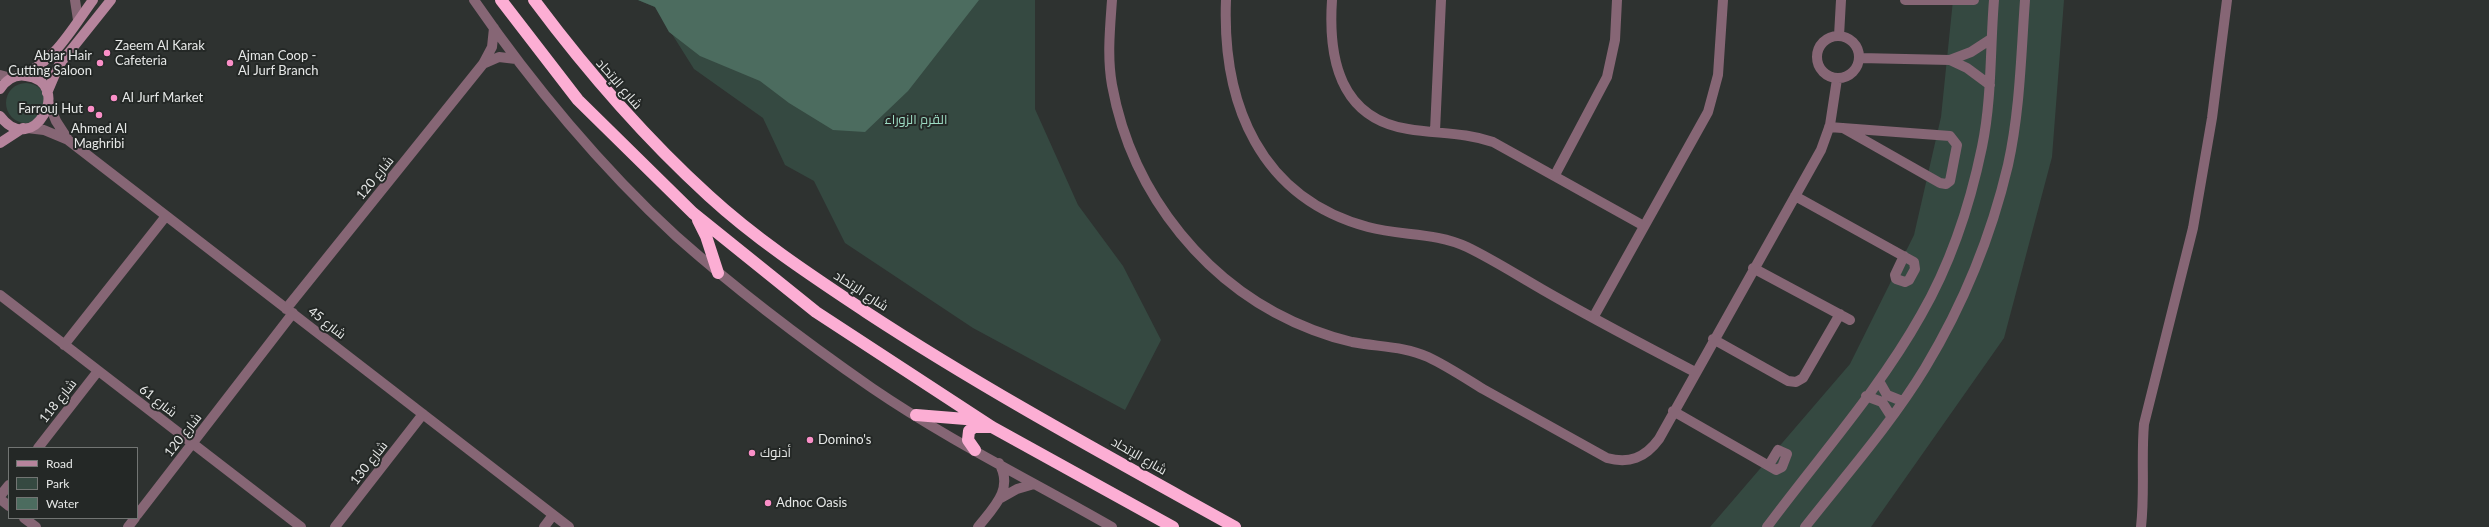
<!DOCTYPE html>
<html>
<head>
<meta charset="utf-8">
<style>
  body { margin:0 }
  #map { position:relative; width:2489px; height:527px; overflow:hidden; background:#2e3230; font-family:Lato,sans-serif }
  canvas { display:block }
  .legend { position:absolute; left:8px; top:447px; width:130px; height:72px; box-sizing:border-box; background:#242826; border:1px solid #727573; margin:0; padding:5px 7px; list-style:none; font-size:12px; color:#e6e8e7 }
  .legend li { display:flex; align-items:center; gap:8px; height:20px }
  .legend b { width:20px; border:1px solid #727573 }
</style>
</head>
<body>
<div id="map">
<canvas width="2489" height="527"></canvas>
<ul class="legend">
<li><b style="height:5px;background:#b6849c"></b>Road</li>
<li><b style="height:11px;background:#354941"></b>Park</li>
<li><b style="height:11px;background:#4c6c5f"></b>Water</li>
</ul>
</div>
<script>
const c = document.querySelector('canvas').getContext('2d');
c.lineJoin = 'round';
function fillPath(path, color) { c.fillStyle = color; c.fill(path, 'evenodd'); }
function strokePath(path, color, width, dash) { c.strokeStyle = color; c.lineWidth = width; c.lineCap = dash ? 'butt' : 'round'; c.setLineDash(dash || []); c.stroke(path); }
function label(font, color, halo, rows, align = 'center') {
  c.font = font + ' Lato,Cairo,sans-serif'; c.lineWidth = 4; c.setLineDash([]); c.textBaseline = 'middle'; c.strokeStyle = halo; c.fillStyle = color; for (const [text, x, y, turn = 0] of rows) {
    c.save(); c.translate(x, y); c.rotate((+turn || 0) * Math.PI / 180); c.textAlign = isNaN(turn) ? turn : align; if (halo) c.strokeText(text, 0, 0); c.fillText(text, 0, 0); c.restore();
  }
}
const green = new Path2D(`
  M 638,0 L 1035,0 L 1035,109 L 1078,205 L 1123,266 L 1161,340 L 1125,410 L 973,328 L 845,243 L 814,181 L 785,165 L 763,118 L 694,69 L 655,7 Z
  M 1953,0 L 2064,0 L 2052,157 L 2004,338 L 1871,527 L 1710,527 L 1850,364 L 1914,235 L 1941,117 Z
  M6 103a20 20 0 1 1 40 0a20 20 0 1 1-40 0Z`);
const water = new Path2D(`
  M 638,0 L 979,0 L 908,91 L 865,132 L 833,130 L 789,103 L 760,81 L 700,56 L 669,32 L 655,7 Z`);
const street = new Path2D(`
  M 75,0 L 78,20
  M 474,0 C 531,83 602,168 676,236 C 738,291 804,341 872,388 C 948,440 1032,481 1112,527
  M 1112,0 C 1110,28 1107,57 1112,85 C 1132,195 1208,290 1313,330 C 1326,335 1339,339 1352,342 C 1378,347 1404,346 1428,357 C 1447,366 1465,378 1483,389 C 1525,412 1566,435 1607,458 C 1629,464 1645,458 1659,439 L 1821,150 L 1830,125 L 1837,79
  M 1226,0 C 1222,104 1260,198 1368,227 C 1401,236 1435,232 1467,247 C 1498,262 1528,282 1559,299 C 1603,324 1649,348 1695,372
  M 1332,0 C 1328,59 1340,118 1408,129 C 1437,134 1464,132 1493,142 L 1644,226
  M 1905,0 L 1974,0
  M 1839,36 L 1841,0
  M1817 57a21 21 0 1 1 42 0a21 21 0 1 1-42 0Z
  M 1860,58 L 1950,60 L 1967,68 L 1990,85
  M 1950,60 L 1971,52 L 1991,39
  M 483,64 L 499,57 L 516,59
  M 0,75 L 11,78
  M 49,104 L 56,121 L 67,138
  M 1829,127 L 1950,136 L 1957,145 L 1950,181 L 1946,184 L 1940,183 L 1843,128
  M 27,128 L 44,130 L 68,140 L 569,527
  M 1435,131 L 1441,0
  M 1555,175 L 1607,77 L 1615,40 L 1617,0
  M 1795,196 L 1914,262 L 1915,269 L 1909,280 L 1905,282 L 1896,279 L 1895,275 L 1904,256
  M 1753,268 L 1850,320
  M 0,295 L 301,527
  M 286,309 L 483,64 L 492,47 L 494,28
  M 1593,318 L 1708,112 L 1718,75 L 1723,0
  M 1713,339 L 1788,381 L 1796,382 L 1803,378 L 1840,314
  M 64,345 L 166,216
  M 1879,381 L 1887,395 L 1902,401
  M 1866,396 L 1882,402 L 1891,416
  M 1673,411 L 1776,470 L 1782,467 L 1787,454 L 1778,450 L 1769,465
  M 38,448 L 98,371
  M 0,496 L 9,485
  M 1001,498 L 1017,489 L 1034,484
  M 0,499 L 9,506
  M 137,515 L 293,313
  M 24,518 L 36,527
  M 128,527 L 135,518
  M 335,527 L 423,414
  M 544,527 L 553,515
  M 978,527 C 994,507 1014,489 999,463
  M 1767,527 C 1819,457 1879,390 1921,315 C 1951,263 1970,205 1982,147 C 1992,99 1990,49 1994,0
  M 1805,527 C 1846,475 1891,424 1925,368 C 1963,305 1991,237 2008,165 C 2020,111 2021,55 2025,0
  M 2141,527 C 2145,492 2141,458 2144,424 L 2193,228 L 2212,118 L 2227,0`);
const secondary = new Path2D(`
  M 21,75 C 54,63 73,27 93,0
  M 0,89 C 6,80 15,74 26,76 C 75,82 33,160 0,116
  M 47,93 L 59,65 L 111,0
  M 0,143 L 23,128`);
const highway = new Path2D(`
  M 501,0 L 578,100 L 693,213 L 816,312 L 992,427 L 1173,527
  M 534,0 C 587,71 643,136 709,196 C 757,240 812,276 866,312 C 985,390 1111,458 1235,527
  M 698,220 L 706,236 L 718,273
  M 916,415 L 978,420
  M 975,450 L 968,440 L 969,431 L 974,427 L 989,427`);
const markers = [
  [107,53,4,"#fa8fc7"],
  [100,63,4,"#fa8fc7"],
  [230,63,4,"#fa8fc7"],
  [114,98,4,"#fa8fc7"],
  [91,109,4,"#fa8fc7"],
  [99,115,4,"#fa8fc7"],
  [810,440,4,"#fa8fc7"],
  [752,453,4,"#fa8fc7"],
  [768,503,4,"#fa8fc7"]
];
const poiNames = [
  ["Zaeem Al Karak",115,46],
  ["Cafeteria",115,61],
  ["Abjar Hair",92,56,"right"],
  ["Cutting Saloon",92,71,"right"],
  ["Ajman Coop -",238,56],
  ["Al Jurf Branch",238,71],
  ["Al Jurf Market",122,98],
  ["Farrouj Hut",83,109,"right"],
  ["Ahmed Al",99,129,"center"],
  ["Maghribi",99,144,"center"],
  ["Domino's",818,440],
  ["أدنوك",760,453],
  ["Adnoc Oasis",776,503]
];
const streetNames = [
  ["شارع الإتحاد",619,84,49],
  ["شارع 120",375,178,-51],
  ["شارع الإتحاد",861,291,33],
  ["شارع 45",327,323,38],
  ["شارع 118",58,401,-52],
  ["شارع 61",158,401,38],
  ["شارع 120",183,435,-52],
  ["شارع الإتحاد",1139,456,30],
  ["شارع 130",369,463,-52]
];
const parkNames = [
  ["القرم الزوراء",916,120]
];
fillPath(green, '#354941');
fillPath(water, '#4c6c5f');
strokePath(street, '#866675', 10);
strokePath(secondary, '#b6849c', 10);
strokePath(highway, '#fcaed4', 12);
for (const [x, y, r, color] of markers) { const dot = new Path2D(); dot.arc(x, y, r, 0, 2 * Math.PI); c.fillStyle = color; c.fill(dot); strokePath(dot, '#242826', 1.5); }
label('13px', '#e6e8e7', '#242826', poiNames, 'left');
label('13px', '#e6e8e7', '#242826', streetNames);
label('13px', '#9ddbc3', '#242826', parkNames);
</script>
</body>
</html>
